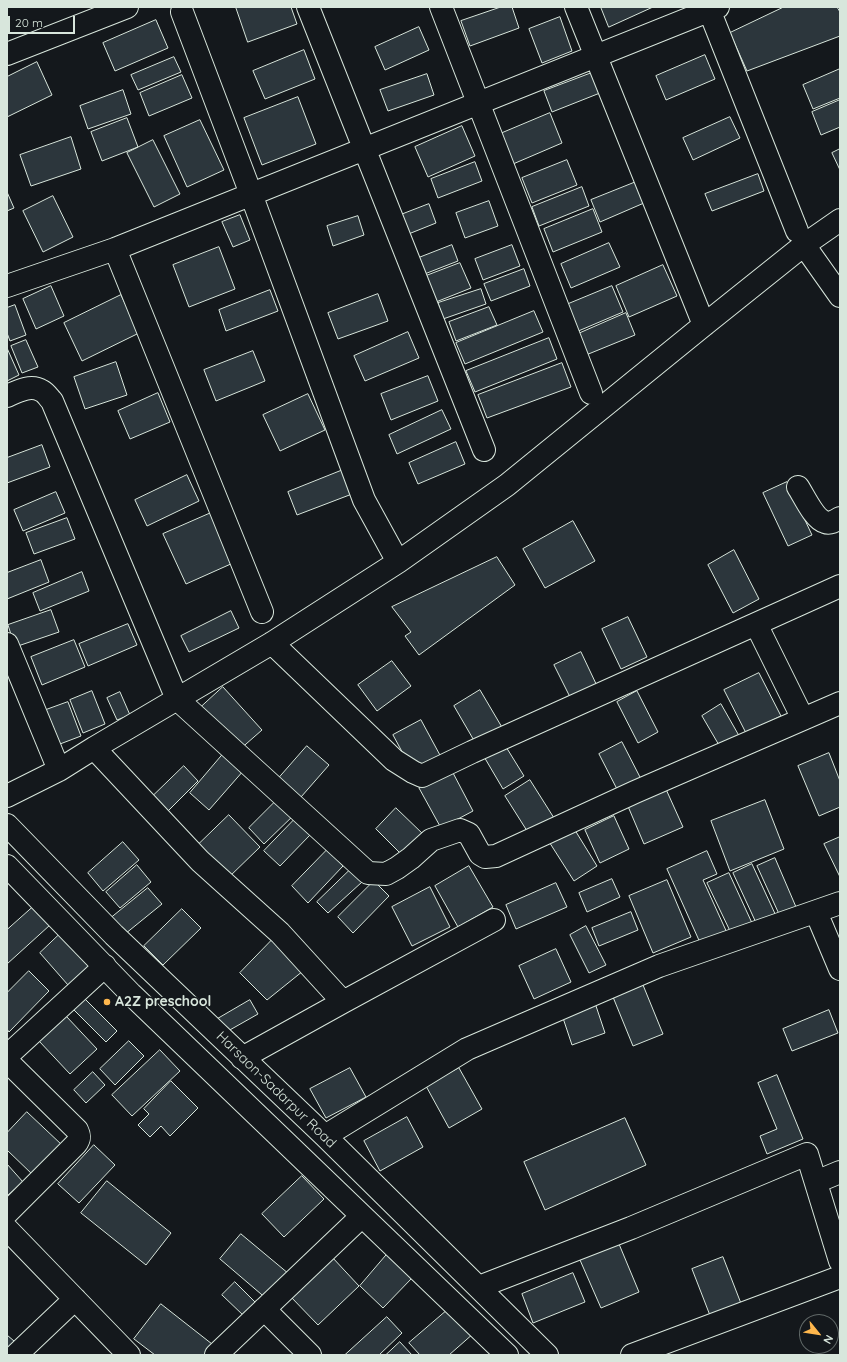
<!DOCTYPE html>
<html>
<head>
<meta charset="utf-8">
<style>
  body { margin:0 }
  #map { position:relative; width:847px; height:1362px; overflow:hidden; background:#14181c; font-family:Quicksand,sans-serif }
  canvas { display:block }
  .frame { position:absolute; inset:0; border:8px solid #d8e6dc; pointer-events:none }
  .north { position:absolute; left:799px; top:1314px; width:40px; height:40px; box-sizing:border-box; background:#14181c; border:1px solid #626a69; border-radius:50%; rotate:120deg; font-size:11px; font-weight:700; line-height:16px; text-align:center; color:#d8e6dc }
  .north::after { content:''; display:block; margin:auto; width:14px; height:18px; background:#ffb74d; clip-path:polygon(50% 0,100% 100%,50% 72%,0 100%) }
  .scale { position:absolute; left:8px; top:16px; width:67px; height:18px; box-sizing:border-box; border:2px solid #d8e6dc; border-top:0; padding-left:5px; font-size:12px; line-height:14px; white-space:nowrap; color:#d8e6dc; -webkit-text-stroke:3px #14181c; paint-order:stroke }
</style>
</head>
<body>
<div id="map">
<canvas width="847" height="1362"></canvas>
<div class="frame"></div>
<div class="north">N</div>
<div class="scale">20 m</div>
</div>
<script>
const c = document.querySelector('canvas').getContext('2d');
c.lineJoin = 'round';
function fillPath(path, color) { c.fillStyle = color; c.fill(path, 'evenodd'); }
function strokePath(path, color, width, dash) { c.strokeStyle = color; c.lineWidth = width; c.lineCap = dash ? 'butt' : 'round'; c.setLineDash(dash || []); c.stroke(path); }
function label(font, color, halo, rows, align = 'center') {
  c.font = font + ' Quicksand,sans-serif'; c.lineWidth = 3; c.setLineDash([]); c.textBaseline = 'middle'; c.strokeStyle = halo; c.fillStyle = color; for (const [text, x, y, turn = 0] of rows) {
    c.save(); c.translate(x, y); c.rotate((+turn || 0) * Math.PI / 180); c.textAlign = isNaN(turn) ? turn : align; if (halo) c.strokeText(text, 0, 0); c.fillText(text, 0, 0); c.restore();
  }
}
const building = new Path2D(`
  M 236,7 L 291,7 L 297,24 L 248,42 Z
  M 501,7 L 512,7 L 519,28 L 470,46 L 461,21 Z
  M 601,7 L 653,7 L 609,27 Z
  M 784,7 L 837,7 L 840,12 L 840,36 L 747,71 L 730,33 Z
  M 560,17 L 572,51 L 542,63 L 529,29 Z
  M 156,20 L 168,48 L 115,71 L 103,43 Z
  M 419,27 L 429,50 L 385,70 L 375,47 Z
  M 304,50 L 315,79 L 265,99 L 253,71 Z
  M 705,55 L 715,79 L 666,100 L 656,76 Z
  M 174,57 L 181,72 L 138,90 L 131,75 Z
  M 37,62 L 52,95 L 7,117 L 7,77 Z
  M 840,69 L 840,98 L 813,109 L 803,85 Z
  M 597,71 L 605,91 L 552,112 L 544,91 Z
  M 427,74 L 434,95 L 388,111 L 380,90 Z
  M 182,75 L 192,98 L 149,116 L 140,93 Z
  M 123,90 L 131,114 L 88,129 L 80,106 Z
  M 298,97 L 316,144 L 262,165 L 244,118 Z
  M 840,100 L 840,127 L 821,135 L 812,112 Z
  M 550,113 L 562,143 L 513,164 L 500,134 Z
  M 730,117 L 740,138 L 693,160 L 683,138 Z
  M 127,118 L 138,147 L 102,161 L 91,132 Z
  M 200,120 L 224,170 L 187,187 L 164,136 Z
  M 462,126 L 475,156 L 428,177 L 415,147 Z
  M 71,137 L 81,169 L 31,186 L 20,155 Z
  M 153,140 L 180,194 L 154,207 L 127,153 Z
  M 840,149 L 840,170 L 832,153 Z
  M 567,160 L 577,185 L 532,203 L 522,178 Z
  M 475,162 L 482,181 L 438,198 L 431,179 Z
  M 758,174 L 764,191 L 712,211 L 705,194 Z
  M 636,182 L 644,203 L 600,222 L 591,200 Z
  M 582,187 L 589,206 L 539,226 L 532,207 Z
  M 7,192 L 14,208 L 7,211 Z
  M 53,196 L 73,237 L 43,252 L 23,211 Z
  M 489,201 L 498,226 L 465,238 L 456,213 Z
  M 429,204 L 436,223 L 406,235 L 398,216 Z
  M 593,209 L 602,232 L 553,252 L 544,229 Z
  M 240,215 L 250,240 L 233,247 L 222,222 Z
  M 358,216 L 364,235 L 333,246 L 327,226 Z
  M 609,243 L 620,267 L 571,288 L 561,264 Z
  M 452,245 L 458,261 L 422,275 L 416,259 Z
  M 512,245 L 520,266 L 483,280 L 475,259 Z
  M 219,247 L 235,289 L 189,307 L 173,265 Z
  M 460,263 L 471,288 L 436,302 L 426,276 Z
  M 663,265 L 677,296 L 629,317 L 616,286 Z
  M 524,269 L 530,286 L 491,301 L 484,284 Z
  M 51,286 L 64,316 L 36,329 L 23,299 Z
  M 612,286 L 623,312 L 576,332 L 566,305 Z
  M 481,289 L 486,304 L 443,319 L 438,303 Z
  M 270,290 L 278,311 L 226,331 L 219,310 Z
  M 378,294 L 388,321 L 338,339 L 328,313 Z
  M 121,295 L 139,333 L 82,361 L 64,323 Z
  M 15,305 L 26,335 L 10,341 L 7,333 L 7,308 Z
  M 489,307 L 497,325 L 456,341 L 449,322 Z
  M 534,311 L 543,332 L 465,364 L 456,343 Z
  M 626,313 L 635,335 L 586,355 L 578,334 Z
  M 408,332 L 419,358 L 365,381 L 354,356 Z
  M 549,338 L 557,359 L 475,392 L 466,371 Z
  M 26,340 L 38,367 L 22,373 L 11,346 Z
  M 7,348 L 19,375 L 7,381 Z
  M 253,351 L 265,381 L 216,401 L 204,370 Z
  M 116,362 L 127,395 L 85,409 L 74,377 Z
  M 562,363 L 571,387 L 487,418 L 478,395 Z
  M 428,376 L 438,401 L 391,420 L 381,394 Z
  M 158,393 L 170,422 L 130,439 L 118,411 Z
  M 308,394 L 325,430 L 280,451 L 263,415 Z
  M 442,410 L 451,429 L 397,454 L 389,435 Z
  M 456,442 L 465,464 L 418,484 L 409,463 Z
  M 42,445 L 50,467 L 7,483 L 7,458 Z
  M 343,470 L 352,494 L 297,515 L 288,492 Z
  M 187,475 L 199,501 L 147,526 L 135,500 Z
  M 787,482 L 812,535 L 788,546 L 763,493 Z
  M 56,492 L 65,513 L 23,531 L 14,510 Z
  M 211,513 L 233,563 L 186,584 L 163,534 Z
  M 67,518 L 75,539 L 34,554 L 26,533 Z
  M 573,521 L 595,561 L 545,588 L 523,549 Z
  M 734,550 L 759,599 L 733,613 L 708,565 Z
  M 497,557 L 515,585 L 419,655 L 405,636 L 411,632 L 392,607 Z
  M 41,560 L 49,582 L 7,599 L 7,573 Z
  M 82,572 L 89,591 L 40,611 L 33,593 Z
  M 51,610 L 59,632 L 15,647 L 8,625 Z
  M 231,611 L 239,628 L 189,652 L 181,636 Z
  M 628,617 L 647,657 L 621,669 L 602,629 Z
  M 128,624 L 137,645 L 88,666 L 79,644 Z
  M 74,640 L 85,667 L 42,685 L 31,657 Z
  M 581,652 L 598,688 L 572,701 L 554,665 Z
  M 392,661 L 411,686 L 377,711 L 358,685 Z
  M 759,673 L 781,716 L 746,733 L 724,690 Z
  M 223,687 L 262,730 L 238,751 L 199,709 Z
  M 480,690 L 503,729 L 476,744 L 454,706 Z
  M 92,691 L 105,724 L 83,733 L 70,700 Z
  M 637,691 L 658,732 L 638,743 L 617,702 Z
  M 120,692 L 130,715 L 117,720 L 107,698 Z
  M 68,702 L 81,736 L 60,744 L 46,710 Z
  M 721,704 L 742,741 L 723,752 L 702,716 Z
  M 421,720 L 441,757 L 413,772 L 393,735 Z
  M 503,742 L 524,776 L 503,789 L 483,755 Z
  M 622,742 L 642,781 L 619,793 L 599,754 Z
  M 307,746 L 329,765 L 301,797 L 279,778 Z
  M 224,753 L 244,770 L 209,810 L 190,793 Z
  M 829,753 L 840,781 L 840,807 L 819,816 L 798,766 Z
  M 184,766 L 198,781 L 166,813 L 151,798 Z
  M 452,771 L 473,811 L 441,828 L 419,788 Z
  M 530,780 L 554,818 L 529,834 L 505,796 Z
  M 665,787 L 683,827 L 644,844 L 627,804 Z
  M 281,796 L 297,812 L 264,844 L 249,828 Z
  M 765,800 L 784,849 L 730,871 L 711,821 Z
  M 396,808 L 424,835 L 404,857 L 376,829 Z
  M 229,815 L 260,847 L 227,879 L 196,847 Z
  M 614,816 L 629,849 L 600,863 L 585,830 Z
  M 294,820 L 310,835 L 280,866 L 264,851 Z
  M 570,822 L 597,866 L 574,881 L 546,837 Z
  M 840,837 L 840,877 L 824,844 Z
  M 123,842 L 139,860 L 103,891 L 88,873 Z
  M 327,850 L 343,866 L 308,903 L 292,886 Z
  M 707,851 L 717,874 L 703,880 L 728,935 L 702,947 L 667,869 Z
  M 775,858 L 796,907 L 779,914 L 757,866 Z
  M 752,864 L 777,918 L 758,927 L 733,873 Z
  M 137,865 L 151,882 L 120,908 L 106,892 Z
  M 469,866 L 493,907 L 458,927 L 435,886 Z
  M 350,870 L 362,882 L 328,913 L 317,902 Z
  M 729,873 L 752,923 L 731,933 L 707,883 Z
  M 612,879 L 620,897 L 587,912 L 579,893 Z
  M 667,880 L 691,937 L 653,953 L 629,896 Z
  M 374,881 L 389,896 L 353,933 L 338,917 Z
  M 556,883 L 567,907 L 516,929 L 506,905 Z
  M 430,887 L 450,927 L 412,946 L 392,907 Z
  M 148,888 L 162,904 L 125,934 L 111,918 Z
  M 33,907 L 50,925 L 7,964 L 7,930 Z
  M 182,909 L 201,928 L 163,965 L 144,946 Z
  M 631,912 L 638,930 L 599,946 L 592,928 Z
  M 586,926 L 606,965 L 589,973 L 570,935 Z
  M 60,934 L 89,966 L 68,985 L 40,953 Z
  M 273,939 L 303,971 L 267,1000 L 240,973 Z
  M 556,949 L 571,982 L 534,999 L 519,966 Z
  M 29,971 L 49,991 L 9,1032 L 7,1029 L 7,993 Z
  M 643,985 L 663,1034 L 633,1046 L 613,997 Z
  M 85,999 L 117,1031 L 106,1042 L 74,1010 Z
  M 250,1000 L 258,1014 L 228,1031 L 214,1021 Z
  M 595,1003 L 605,1033 L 572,1045 L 562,1015 Z
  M 829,1010 L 838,1033 L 792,1051 L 783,1029 Z
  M 66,1016 L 97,1049 L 70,1074 L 39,1041 Z
  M 129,1041 L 144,1056 L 115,1085 L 100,1069 Z
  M 160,1050 L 180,1071 L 132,1116 L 112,1095 Z
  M 350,1068 L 366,1097 L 326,1118 L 310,1089 Z
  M 459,1068 L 482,1109 L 449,1128 L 426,1086 Z
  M 93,1072 L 105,1085 L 86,1103 L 74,1090 Z
  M 777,1075 L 803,1139 L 767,1154 L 760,1136 L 777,1129 L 758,1083 Z
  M 171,1081 L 198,1108 L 170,1136 L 161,1126 L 150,1137 L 138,1125 L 149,1114 L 144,1109 Z
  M 27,1112 L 62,1145 L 33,1175 L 7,1150 L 7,1133 Z
  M 407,1117 L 423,1147 L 380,1171 L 364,1141 Z
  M 625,1118 L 646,1165 L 545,1210 L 524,1162 Z
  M 94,1145 L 115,1165 L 79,1203 L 58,1184 Z
  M 7,1164 L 23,1182 L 7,1196 Z
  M 302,1176 L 324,1199 L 284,1237 L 262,1214 Z
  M 107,1181 L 171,1233 L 146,1265 L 81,1213 Z
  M 241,1234 L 289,1274 L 268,1300 L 220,1259 Z
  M 619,1244 L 639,1292 L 601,1308 L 580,1260 Z
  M 389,1252 L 412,1278 L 383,1308 L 360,1286 Z
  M 332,1257 L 359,1286 L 318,1325 L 290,1296 Z
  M 723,1257 L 742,1306 L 711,1318 L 692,1269 Z
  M 573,1273 L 585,1302 L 533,1323 L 522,1294 Z
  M 235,1282 L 256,1303 L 244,1316 L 222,1295 Z
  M 161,1304 L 212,1344 L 204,1355 L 155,1355 L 134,1339 Z
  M 451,1307 L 474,1333 L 449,1355 L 420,1355 L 409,1343 Z
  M 387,1317 L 402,1333 L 379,1355 L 345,1355 Z
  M 7,1335 L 14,1341 L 7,1349 Z
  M 400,1342 L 412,1355 L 386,1355 Z`);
const minor = new Path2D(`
  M 308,7 L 484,450
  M 441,7 L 591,393
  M 576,7 L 704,325
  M 708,7 L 797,231
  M 182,12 L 251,194 L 364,500 L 398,562
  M 7,54 L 127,7
  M 804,245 L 840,296
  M 115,249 L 262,612
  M 7,286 L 115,249 L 718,7
  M 7,396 C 18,391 31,384 42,391 C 46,393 49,398 52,401 L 177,699 L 368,873 L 386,874 L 397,868 L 411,858 L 431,840 L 460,830 L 469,834 L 480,854 L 485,857 L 496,856 L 635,792 L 840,703
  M 798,487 C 804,496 814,519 825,522 C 830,524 835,521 840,518
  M 756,624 L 803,719
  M 272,643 L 394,760 L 413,772 L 422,776 L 472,752 L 840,586
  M 7,644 L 59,770
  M 94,748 L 200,861 L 280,933 L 343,1002
  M 7,796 L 59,770 L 94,748 L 272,643 L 398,562 L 507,485 L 704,325 L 804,245 L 840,220
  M 7,825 L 114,935 L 325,1136 L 547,1355
  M 7,866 L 131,994 L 507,1355
  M 816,912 L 840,969
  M 7,1056 L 105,966
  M 242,1058 L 343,1002 L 494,920
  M 7,1061 L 77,1130 C 80,1136 80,1139 76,1144 L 7,1213
  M 325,1136 L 467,1049 L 659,966 L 840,903
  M 816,1182 L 840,1172
  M 7,1229 L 129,1355
  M 479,1287 L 631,1228 L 807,1154 L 840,1261
  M 264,1309 L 310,1355
  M 16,1355 L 75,1299
  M 216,1355 L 362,1216
  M 632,1355 L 840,1277`);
const markers = [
  [107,1002,4,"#ffb74d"]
];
const poiNames = [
  ["A2Z preschool",115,1002]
];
const streetNames = [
  ["Harsaon-Sadarpur Road",276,1090,44]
];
fillPath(building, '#2c363c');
strokePath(building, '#d8e6dc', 1);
strokePath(minor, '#d8e6dc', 24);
strokePath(minor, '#14181c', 22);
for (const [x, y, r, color] of markers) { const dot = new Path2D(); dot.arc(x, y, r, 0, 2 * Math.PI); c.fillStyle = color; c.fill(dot); strokePath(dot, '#14181c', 1.5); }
label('bold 14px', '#d8e6dc', '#14181c', poiNames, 'left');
label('14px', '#d8e6dc', '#14181c', streetNames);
</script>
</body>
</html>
